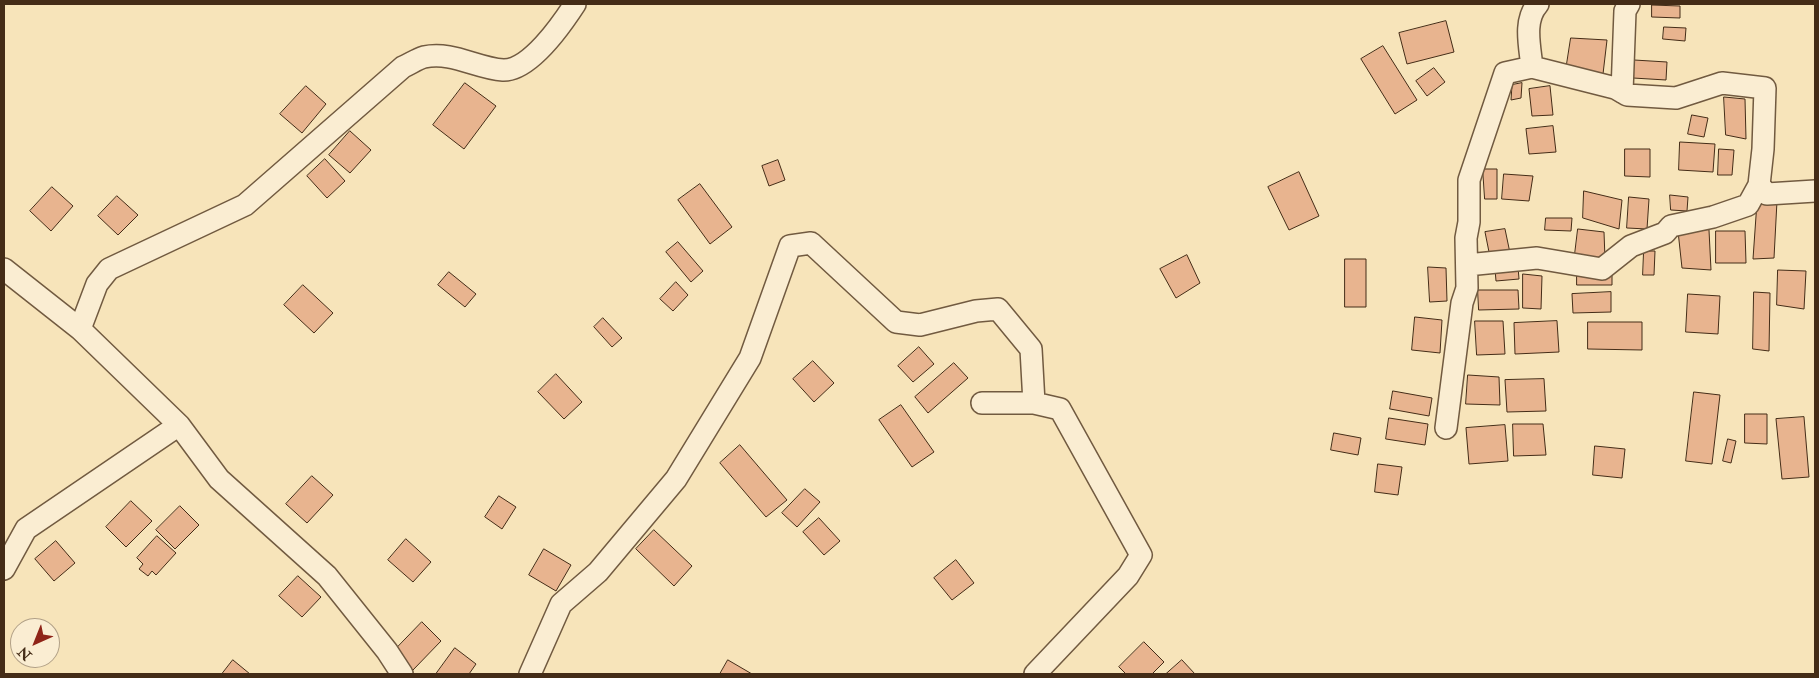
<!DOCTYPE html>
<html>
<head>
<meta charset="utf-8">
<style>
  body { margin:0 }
  #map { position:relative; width:1819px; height:678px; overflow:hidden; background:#f7e4ba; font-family:"IM FELL Double Pica",serif }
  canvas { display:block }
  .frame { position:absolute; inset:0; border:5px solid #442c17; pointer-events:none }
  .north { position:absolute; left:10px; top:618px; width:50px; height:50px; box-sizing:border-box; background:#faedd2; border:1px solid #b1a087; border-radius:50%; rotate:224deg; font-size:14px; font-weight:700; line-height:20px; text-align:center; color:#442c17 }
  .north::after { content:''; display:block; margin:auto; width:18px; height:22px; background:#8f2418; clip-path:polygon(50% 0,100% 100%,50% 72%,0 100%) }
</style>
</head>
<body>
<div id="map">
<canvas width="1819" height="678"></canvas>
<div class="frame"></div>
<div class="north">N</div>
</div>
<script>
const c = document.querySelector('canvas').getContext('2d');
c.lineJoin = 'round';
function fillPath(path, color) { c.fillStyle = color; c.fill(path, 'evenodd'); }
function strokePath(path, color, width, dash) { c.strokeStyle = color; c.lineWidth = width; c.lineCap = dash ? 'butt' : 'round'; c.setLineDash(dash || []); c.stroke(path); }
const building = new Path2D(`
  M 1652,5 L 1680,6 L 1680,18 L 1652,17 Z
  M 1446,21 L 1454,52 L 1407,64 L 1399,33 Z
  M 1664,27 L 1686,28 L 1685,41 L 1663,39 Z
  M 1571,38 L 1607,40 L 1603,74 L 1566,70 Z
  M 1383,46 L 1417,100 L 1395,114 L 1361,59 Z
  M 1634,60 L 1667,62 L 1666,80 L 1633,78 Z
  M 1434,68 L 1445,82 L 1427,96 L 1416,81 Z
  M 465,83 L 496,106 L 464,149 L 433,125 Z
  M 1522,83 L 1521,98 L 1511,100 L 1512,85 Z
  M 306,86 L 326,104 L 302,133 L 280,114 Z
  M 1550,86 L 1553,115 L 1532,116 L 1529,89 Z
  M 1724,97 L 1745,99 L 1746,139 L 1726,135 Z
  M 1692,115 L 1708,118 L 1704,137 L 1688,134 Z
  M 1553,126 L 1556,152 L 1529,154 L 1526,129 Z
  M 350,131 L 371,150 L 350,173 L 329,155 Z
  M 1680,142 L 1715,144 L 1713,172 L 1679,170 Z
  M 1625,149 L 1650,149 L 1650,177 L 1625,176 Z
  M 1719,149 L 1734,150 L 1732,175 L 1718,175 Z
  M 325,159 L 345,181 L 327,198 L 307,176 Z
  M 778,160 L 785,180 L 769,186 L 762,166 Z
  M 1483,169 L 1497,169 L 1497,199 L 1485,199 Z
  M 1299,172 L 1319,216 L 1289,230 L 1268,187 Z
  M 1504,174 L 1533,176 L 1529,201 L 1502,199 Z
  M 700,184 L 732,227 L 710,244 L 678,200 Z
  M 52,187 L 73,206 L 51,231 L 30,211 Z
  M 1584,191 L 1622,200 L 1619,229 L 1583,218 Z
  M 1670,195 L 1688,197 L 1687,211 L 1671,210 Z
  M 117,196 L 138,215 L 118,235 L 98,216 Z
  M 1629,197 L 1649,199 L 1647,229 L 1627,228 Z
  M 1777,201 L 1774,258 L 1753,259 L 1757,202 Z
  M 1546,218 L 1572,218 L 1571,231 L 1545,230 Z
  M 1505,229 L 1510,253 L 1490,257 L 1485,232 Z
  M 1578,229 L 1604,232 L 1605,259 L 1575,254 Z
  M 1709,230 L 1711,270 L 1682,268 L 1678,231 Z
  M 1716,231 L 1745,231 L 1746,263 L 1716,263 Z
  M 678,242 L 703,271 L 691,282 L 666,252 Z
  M 1644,251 L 1655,251 L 1654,275 L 1643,275 Z
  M 1187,255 L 1200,283 L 1176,298 L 1160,269 Z
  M 1345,259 L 1366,259 L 1366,307 L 1345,307 Z
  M 1428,267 L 1446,268 L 1447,301 L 1430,302 Z
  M 1518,267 L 1519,279 L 1496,281 L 1495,269 Z
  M 1778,270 L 1806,271 L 1804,309 L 1777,305 Z
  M 449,272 L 476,294 L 465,307 L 438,285 Z
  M 1523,274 L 1542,276 L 1541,309 L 1523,308 Z
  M 1577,274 L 1612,274 L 1612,285 L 1577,285 Z
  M 676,282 L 688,295 L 673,311 L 660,299 Z
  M 303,285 L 333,313 L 314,333 L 284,305 Z
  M 1478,290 L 1518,290 L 1519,309 L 1479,310 Z
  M 1611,292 L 1611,312 L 1573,313 L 1572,294 Z
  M 1754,292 L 1770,293 L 1769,351 L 1753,349 Z
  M 1688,294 L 1720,296 L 1718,334 L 1686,332 Z
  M 1415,317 L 1442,320 L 1440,353 L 1412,350 Z
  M 603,318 L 622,338 L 612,347 L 594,327 Z
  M 1475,321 L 1503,321 L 1505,354 L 1477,355 Z
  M 1557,321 L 1559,352 L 1515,354 L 1514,323 Z
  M 1588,322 L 1642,322 L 1642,350 L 1588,349 Z
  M 919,347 L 934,364 L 913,382 L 898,366 Z
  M 813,361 L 834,383 L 814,402 L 793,379 Z
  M 954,363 L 968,378 L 928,413 L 915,397 Z
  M 556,374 L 582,402 L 564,419 L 538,392 Z
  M 1468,375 L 1499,377 L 1500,405 L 1466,404 Z
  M 1544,379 L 1546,411 L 1507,412 L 1505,380 Z
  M 1393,391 L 1432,398 L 1429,416 L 1390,409 Z
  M 1694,392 L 1720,395 L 1712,464 L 1686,461 Z
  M 901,405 L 934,452 L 912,467 L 879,420 Z
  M 1745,414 L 1767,414 L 1767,444 L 1745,443 Z
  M 1804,417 L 1809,477 L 1782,479 L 1776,419 Z
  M 1389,418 L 1428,424 L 1425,445 L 1386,439 Z
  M 1513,424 L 1543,424 L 1546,455 L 1514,456 Z
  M 1505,425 L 1508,461 L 1469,464 L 1466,428 Z
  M 1334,433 L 1361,438 L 1358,455 L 1331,450 Z
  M 1728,439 L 1736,441 L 1731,463 L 1723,461 Z
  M 740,445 L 787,500 L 766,517 L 720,463 Z
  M 1595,446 L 1625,449 L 1622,478 L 1593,475 Z
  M 1378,464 L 1402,467 L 1398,495 L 1375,492 Z
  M 312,476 L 333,495 L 307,523 L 286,504 Z
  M 805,489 L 820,502 L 797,527 L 782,513 Z
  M 499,496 L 516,507 L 502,529 L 485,517 Z
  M 131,501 L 152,521 L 126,547 L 106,527 Z
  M 180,506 L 199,525 L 175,549 L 156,530 Z
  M 819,518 L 840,541 L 824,555 L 803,532 Z
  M 654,530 L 692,566 L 674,586 L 636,549 Z
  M 157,536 L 176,553 L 156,575 L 152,571 L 148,576 L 139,569 L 143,564 L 137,558 Z
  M 406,539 L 431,562 L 413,582 L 388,560 Z
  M 56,541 L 75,563 L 54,581 L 35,559 Z
  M 544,549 L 571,565 L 556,591 L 529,575 Z
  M 956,560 L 974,583 L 952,600 L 934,578 Z
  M 298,576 L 321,597 L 302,617 L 279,596 Z
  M 422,622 L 441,641 L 413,670 L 394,651 Z
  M 1144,642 L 1164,662 L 1152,674 L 1126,674 L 1119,667 Z
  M 455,648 L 476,664 L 469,674 L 436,674 Z
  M 233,660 L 250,674 L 222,674 Z
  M 728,660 L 752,674 L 720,674 Z
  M 1182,660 L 1195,674 L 1166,674 Z`);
const minor = new Path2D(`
  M 1532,67 C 1530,47 1523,20 1538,4
  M 1622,92 L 1625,11 L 1629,4
  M 1759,185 L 1767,194 L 1815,191
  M 4,269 L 80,329 L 179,425 L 219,479 L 327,576 L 387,651 L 402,674
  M 80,329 L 97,284 L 109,269 L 245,205 L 403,67 C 410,64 417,59 424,57 C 452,51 476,68 503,70 C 530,71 562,24 575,4
  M 982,403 L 1034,403 L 1060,409 L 1141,555 L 1128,576 L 1035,674
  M 1446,428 L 1462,303 L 1467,288 L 1466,238 L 1469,222 L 1469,180 L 1505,73 L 1532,67 L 1615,88 L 1627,95 L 1676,98 L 1722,83 L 1765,88 L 1763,149 L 1759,185 L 1748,205 L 1713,217 L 1671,226 L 1665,233 L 1631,246 L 1602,269 L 1537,258 L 1467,265
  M 4,569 L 26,529 L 179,425
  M 530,674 L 561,604 L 598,572 L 676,479 L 750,358 L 790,246 L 811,243 L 896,322 L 920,325 L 976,311 L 998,309 L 1031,349 L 1034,403`);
fillPath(building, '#e8b48f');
strokePath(building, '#442c17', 1);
strokePath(minor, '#715a40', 24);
strokePath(minor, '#faedd2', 21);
</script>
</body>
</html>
